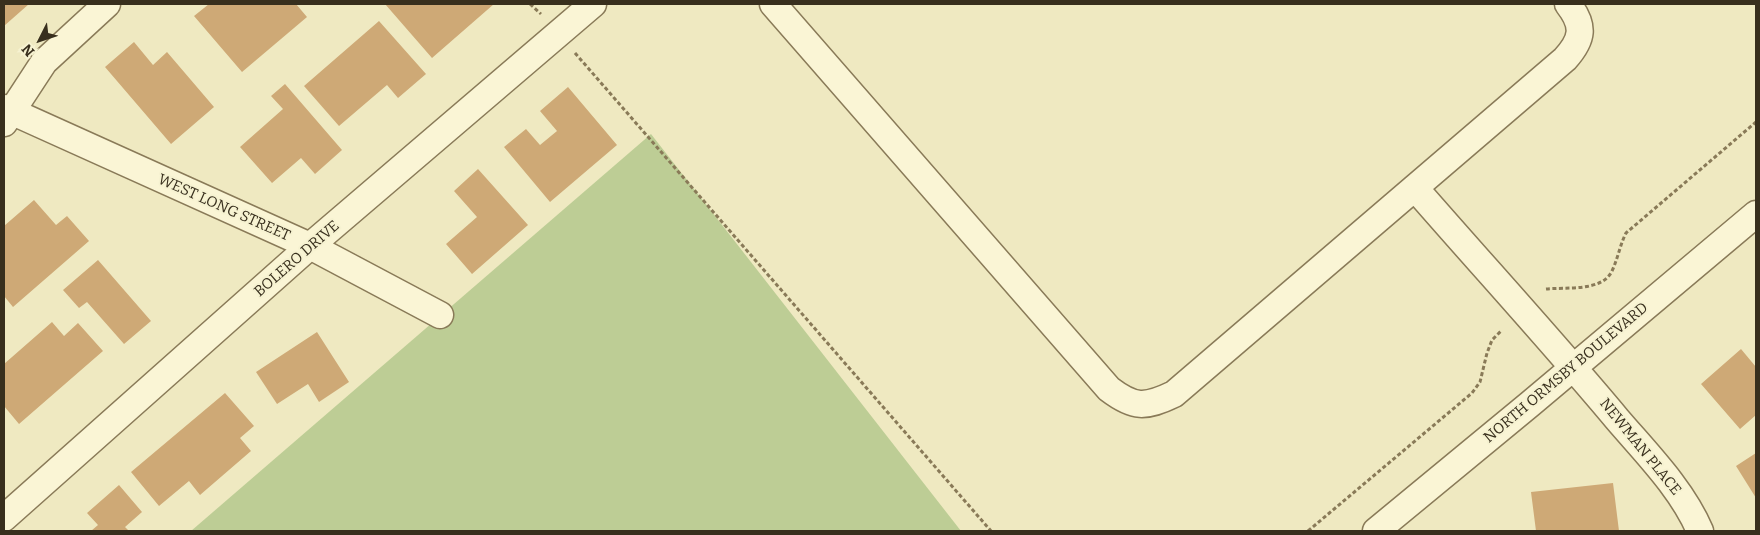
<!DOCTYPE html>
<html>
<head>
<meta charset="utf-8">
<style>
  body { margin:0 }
  #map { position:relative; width:1760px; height:535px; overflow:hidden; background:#efe9c1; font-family:Bitter,serif }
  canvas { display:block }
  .frame { position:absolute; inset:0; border:5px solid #382f1d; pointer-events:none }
  .north { position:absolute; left:15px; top:15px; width:50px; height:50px; -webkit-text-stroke:4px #f6f2d1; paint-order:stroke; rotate:229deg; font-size:14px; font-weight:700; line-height:20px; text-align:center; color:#382f1d }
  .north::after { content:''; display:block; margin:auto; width:18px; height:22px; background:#382f1d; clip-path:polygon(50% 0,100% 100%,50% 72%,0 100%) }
</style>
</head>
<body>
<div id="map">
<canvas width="1760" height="535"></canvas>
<div class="frame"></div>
<div class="north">N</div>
</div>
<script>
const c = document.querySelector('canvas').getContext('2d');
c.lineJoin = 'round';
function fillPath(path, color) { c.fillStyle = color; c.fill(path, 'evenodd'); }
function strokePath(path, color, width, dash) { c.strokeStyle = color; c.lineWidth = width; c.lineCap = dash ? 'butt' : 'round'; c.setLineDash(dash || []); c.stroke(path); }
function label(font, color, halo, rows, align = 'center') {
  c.font = font + ' Bitter,serif'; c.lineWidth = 4; c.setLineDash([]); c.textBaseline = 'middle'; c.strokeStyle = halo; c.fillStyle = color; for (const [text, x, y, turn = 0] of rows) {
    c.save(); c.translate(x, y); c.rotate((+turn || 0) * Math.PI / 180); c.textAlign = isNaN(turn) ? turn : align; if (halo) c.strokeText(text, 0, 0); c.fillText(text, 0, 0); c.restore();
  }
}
const green = new Path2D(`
  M 651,134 L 961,531 L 191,531 Z`);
const building = new Path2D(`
  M 4,4 L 29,4 L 4,26 Z
  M 209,4 L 296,4 L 307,17 L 242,72 L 194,16 Z
  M 385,4 L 494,4 L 432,58 Z
  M 379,21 L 426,74 L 398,98 L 387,85 L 339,126 L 304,86 Z
  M 134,42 L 153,65 L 167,52 L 214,107 L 171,144 L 105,67 Z
  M 285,84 L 342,150 L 315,174 L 301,158 L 272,183 L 240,147 L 283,109 L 271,96 Z
  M 568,87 L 617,145 L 550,202 L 504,147 L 526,129 L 540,145 L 557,131 L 540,111 Z
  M 478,169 L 528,225 L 472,274 L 446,244 L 477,217 L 454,191 Z
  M 34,200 L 56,225 L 67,216 L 89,241 L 13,307 L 4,296 L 4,226 Z
  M 98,260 L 151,321 L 124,344 L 87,302 L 79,308 L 63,290 Z
  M 52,322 L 64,336 L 78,323 L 103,351 L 19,424 L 4,406 L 4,364 Z
  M 317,332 L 349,382 L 319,402 L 308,384 L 277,404 L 256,372 Z
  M 1741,349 L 1756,367 L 1756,415 L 1740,429 L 1701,384 Z
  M 225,393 L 254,426 L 240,438 L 251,451 L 200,495 L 189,481 L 159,506 L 131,472 Z
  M 1756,453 L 1756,498 L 1736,466 Z
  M 1613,483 L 1619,531 L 1536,531 L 1531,492 Z
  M 119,485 L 142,512 L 125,527 L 129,531 L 91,531 L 98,525 L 87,513 Z`);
const path = new Path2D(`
  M 530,4 L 541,14
  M 575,53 L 991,531
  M 1546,289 C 1566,287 1602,292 1612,271 C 1618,258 1620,245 1626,233 L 1756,122
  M 1308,531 L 1472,393 L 1480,382 L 1487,353 L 1492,340 L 1502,330`);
const minor = new Path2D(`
  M 773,4 L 1109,389 C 1134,408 1145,408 1174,394 L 1565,59 C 1583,39 1585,26 1568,4
  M 4,108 L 310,246 L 440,315
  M 4,123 L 44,62 L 107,4
  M 1415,188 C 1482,265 1551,340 1617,419 C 1647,454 1682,489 1700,531
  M 4,518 L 310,246 L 593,4
  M 1376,531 L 1530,404 L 1756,214`);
const streetNames = [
  ["WEST LONG STREET",224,208,24],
  ["BOLERO DRIVE",297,259,-41],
  ["NORTH ORMSBY BOULEVARD",1566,373,-40],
  ["NEWMAN PLACE",1640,447,51]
];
fillPath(green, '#bdcd95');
fillPath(building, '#cea976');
strokePath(minor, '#897a58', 29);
strokePath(path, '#897a58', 3, [4, 2.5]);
strokePath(minor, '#faf5d5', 26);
label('15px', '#382f1d', '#f6f2d1', streetNames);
</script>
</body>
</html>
